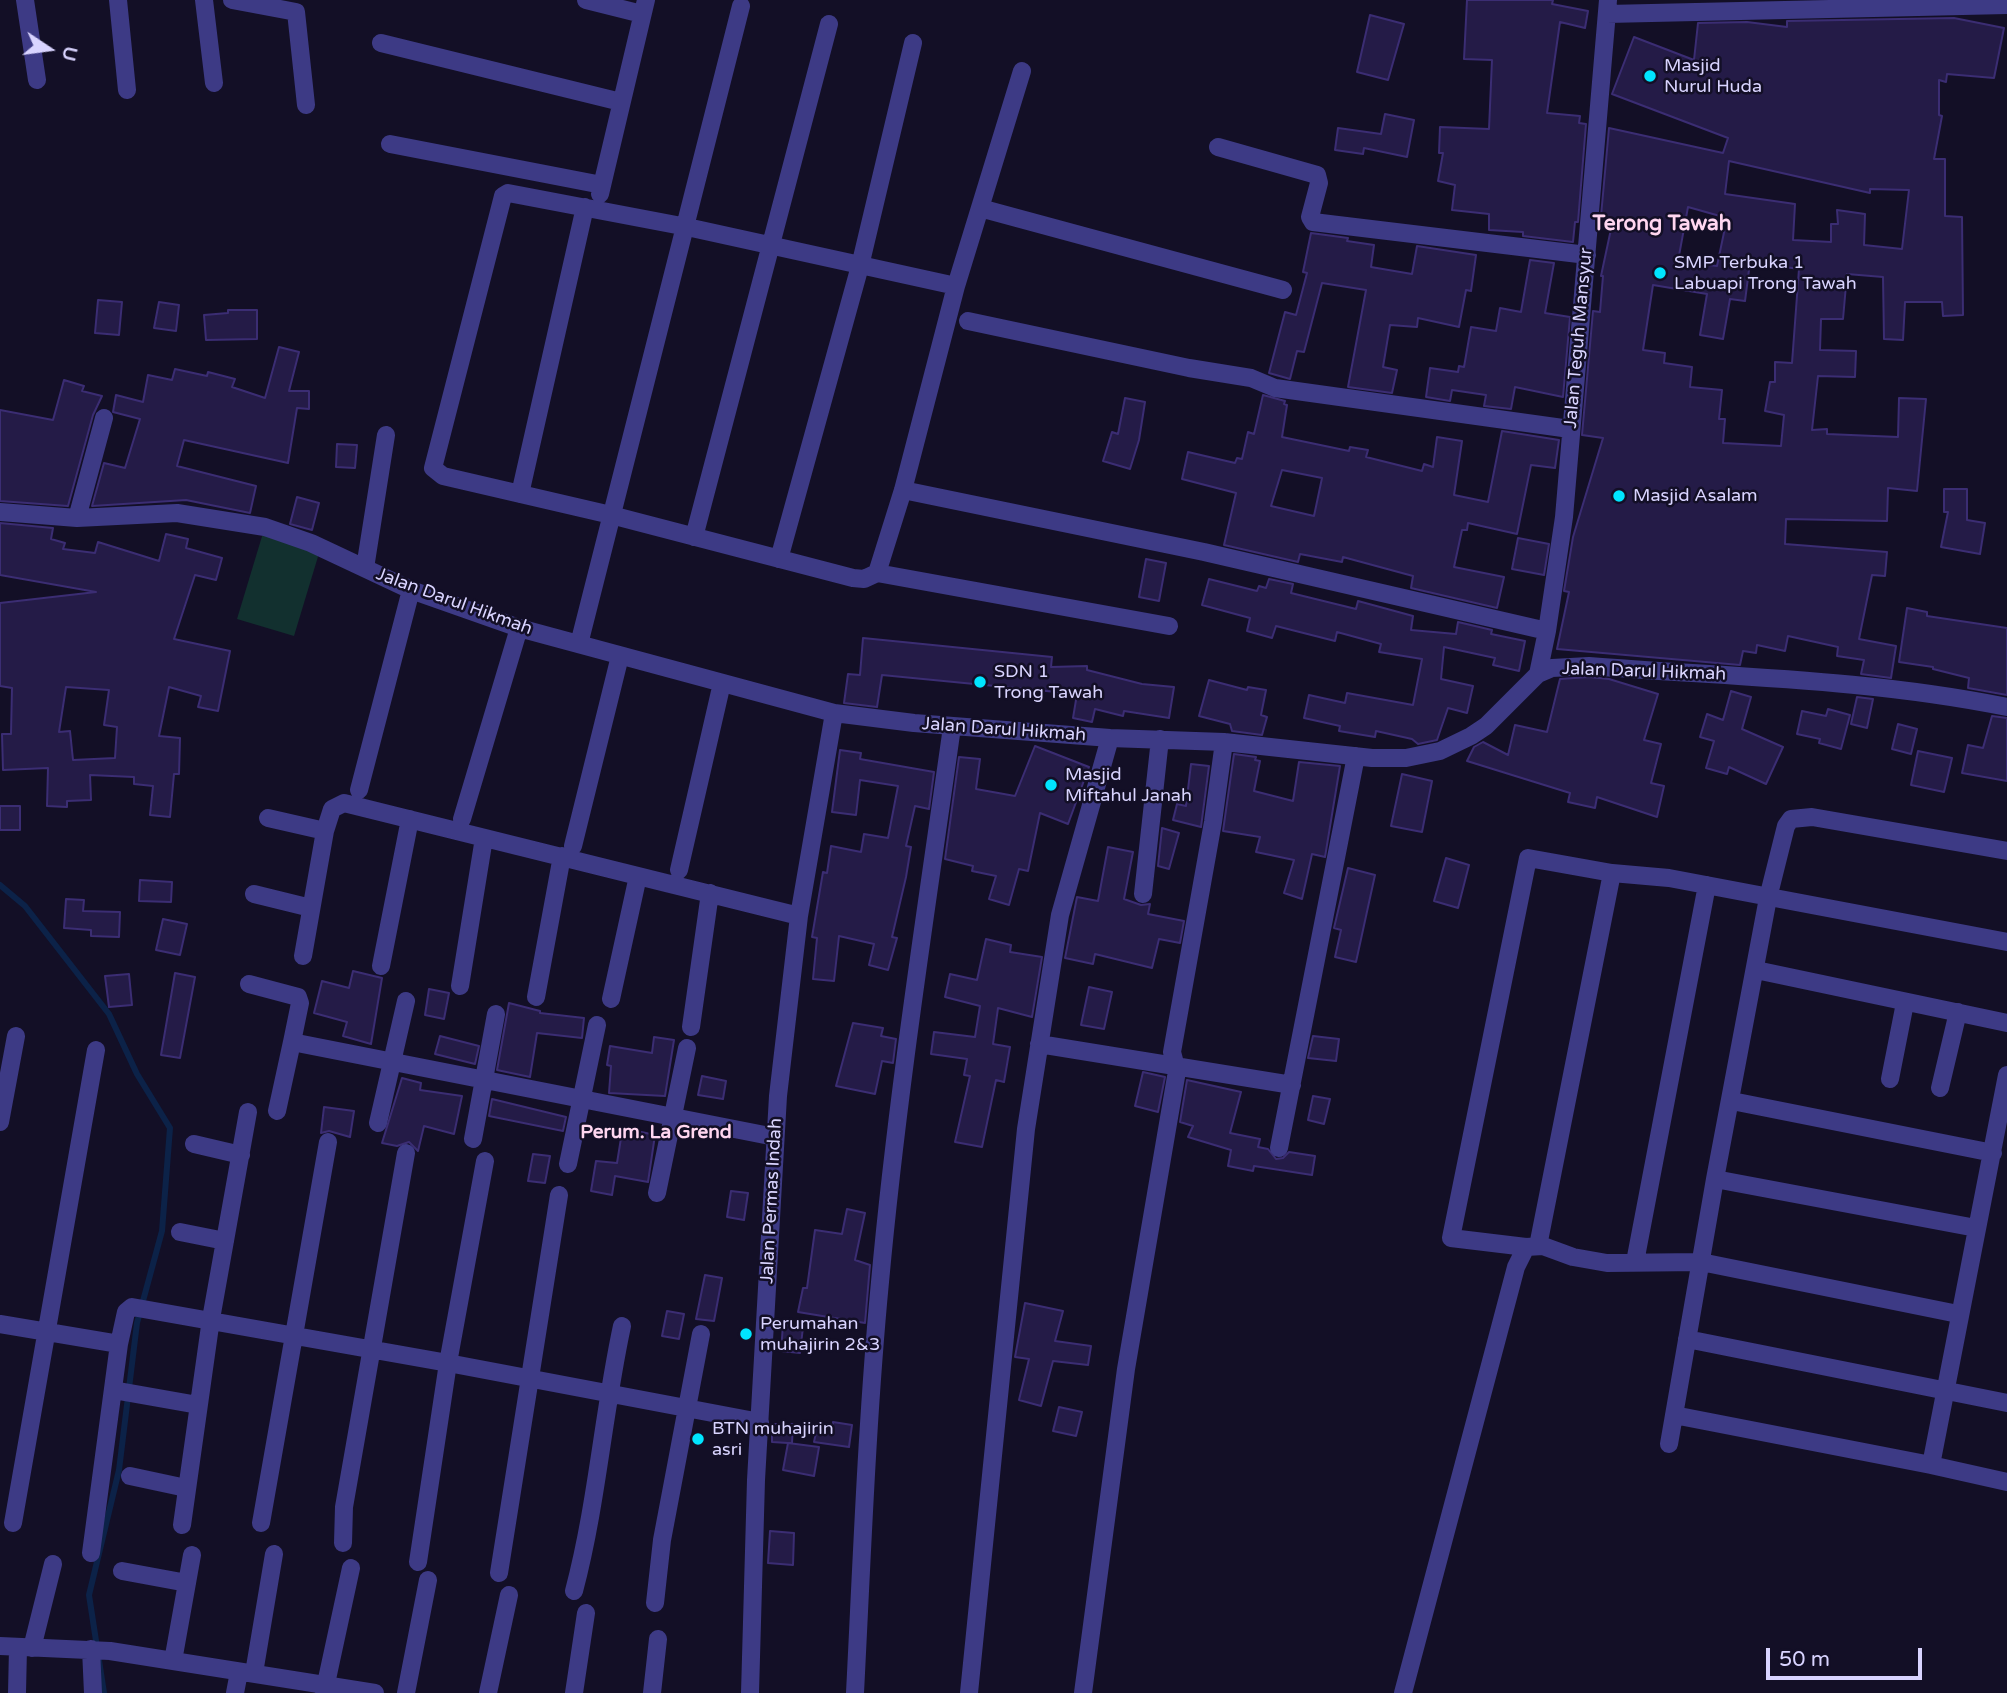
<!DOCTYPE html>
<html>
<head>
<meta charset="utf-8">
<style>
  body { margin:0 }
  #map { position:relative; width:2007px; height:1693px; overflow:hidden; background:#130f26; font-family:"Varela Round",sans-serif }
  canvas { display:block }
  .north { position:absolute; left:14px; top:14px; width:70px; height:70px; -webkit-text-stroke:5px #130f26; paint-order:stroke; rotate:103deg; font-size:19px; font-weight:700; line-height:28px; text-align:center; color:#d9d4ff }
  .north::after { content:''; display:block; margin:auto; width:24px; height:32px; background:#d9d4ff; clip-path:polygon(50% 0,100% 100%,50% 72%,0 100%) }
  .scale { position:absolute; left:1766px; top:1648px; width:156px; height:32px; box-sizing:border-box; border:4px solid #d9d4ff; border-top:0; padding-left:9px; font-size:21px; line-height:24px; white-space:nowrap; color:#d9d4ff; -webkit-text-stroke:5px #130f26; paint-order:stroke }
</style>
</head>
<body>
<div id="map">
<canvas width="2007" height="1693"></canvas>
<div class="north">U</div>
<div class="scale">50 m</div>
</div>
<script>
const c = document.querySelector('canvas').getContext('2d');
c.lineJoin = 'round';
function fillPath(path, color) { c.fillStyle = color; c.fill(path, 'evenodd'); }
function strokePath(path, color, width, dash) { c.strokeStyle = color; c.lineWidth = width; c.lineCap = dash ? 'butt' : 'round'; c.setLineDash(dash || []); c.stroke(path); }
function label(font, color, halo, rows, align = 'center') {
  c.font = font + ' "Varela Round",sans-serif'; c.lineWidth = 5; c.setLineDash([]); c.textBaseline = 'middle'; c.strokeStyle = halo; c.fillStyle = color; for (const [text, x, y, turn = 0] of rows) {
    c.save(); c.translate(x, y); c.rotate((+turn || 0) * Math.PI / 180); c.textAlign = isNaN(turn) ? turn : align; if (halo) c.strokeText(text, 0, 0); c.fillText(text, 0, 0); c.restore();
  }
}
const green = new Path2D(`
  M 263,533 L 320,550 L 294,636 L 237,619 Z`);
const stream = new Path2D(`
  M 0,885 L 25,906 L 109,1014 L 137,1074 L 170,1128 L 162,1231 L 137,1323 L 119,1470 L 89,1595 L 104,1693`);
const building = new Path2D(`
  M 1467,0 L 1553,0 L 1552,4 L 1588,11 L 1585,28 L 1560,22 L 1547,113 L 1580,116 L 1579,123 L 1586,124 L 1578,222 L 1575,222 L 1573,242 L 1523,236 L 1523,232 L 1489,230 L 1489,214 L 1452,210 L 1455,185 L 1438,181 L 1443,153 L 1439,153 L 1440,127 L 1489,129 L 1492,60 L 1464,59 Z
  M 1370,15 L 1404,24 L 1388,80 L 1357,72 Z
  M 1954,18 L 2004,28 L 1994,78 L 1947,74 L 1946,82 L 1939,80 L 1939,115 L 1942,116 L 1934,159 L 1945,159 L 1945,216 L 1962,217 L 1963,315 L 1943,316 L 1942,302 L 1905,302 L 1903,340 L 1884,339 L 1883,277 L 1847,274 L 1843,319 L 1821,319 L 1820,350 L 1856,351 L 1855,377 L 1818,376 L 1812,430 L 1827,429 L 1827,434 L 1898,437 L 1899,398 L 1926,399 L 1917,491 L 1888,488 L 1887,521 L 1786,519 L 1785,544 L 1887,552 L 1885,576 L 1872,575 L 1859,639 L 1896,646 L 1891,678 L 1861,674 L 1864,660 L 1837,656 L 1838,647 L 1788,636 L 1785,651 L 1757,645 L 1756,653 L 1743,651 L 1740,665 L 1557,649 L 1569,592 L 1564,591 L 1573,537 L 1603,438 L 1582,435 L 1593,311 L 1600,312 L 1603,276 L 1601,276 L 1611,229 L 1600,227 L 1609,128 L 1723,153 L 1728,138 L 1612,94 L 1634,37 L 1694,60 L 1698,23 L 1747,22 L 1787,27 L 1787,21 ZM 1729,161 L 1870,193 L 1870,189 L 1909,190 L 1902,249 L 1864,245 L 1865,214 L 1837,210 L 1838,224 L 1831,224 L 1831,242 L 1793,240 L 1795,204 L 1725,194 ZM 1688,207 L 1727,218 L 1717,266 L 1678,261 ZM 1750,262 L 1799,269 L 1792,363 L 1775,362 L 1775,382 L 1770,382 L 1765,411 L 1784,415 L 1781,446 L 1723,443 L 1725,419 L 1719,419 L 1722,390 L 1690,387 L 1692,367 L 1664,363 L 1665,353 L 1643,350 L 1653,285 L 1707,294 L 1700,335 L 1723,339 L 1730,299 L 1745,301 Z
  M 1385,114 L 1414,120 L 1407,157 L 1364,148 L 1363,154 L 1335,150 L 1338,128 L 1381,134 Z
  M 1311,233 L 1348,238 L 1347,241 L 1374,245 L 1371,267 L 1412,274 L 1417,246 L 1476,255 L 1471,291 L 1466,290 L 1459,327 L 1418,318 L 1417,327 L 1390,325 L 1383,367 L 1397,370 L 1392,393 L 1348,387 L 1366,290 L 1322,283 L 1304,352 L 1297,351 L 1290,379 L 1269,373 L 1285,312 L 1296,315 L 1307,273 L 1303,272 Z
  M 1530,260 L 1554,263 L 1545,313 L 1570,317 L 1563,397 L 1515,387 L 1511,409 L 1484,406 L 1486,395 L 1452,390 L 1450,401 L 1426,397 L 1430,368 L 1458,372 L 1459,366 L 1464,367 L 1471,327 L 1496,331 L 1500,308 L 1521,312 Z
  M 98,300 L 122,302 L 119,335 L 95,333 Z
  M 159,302 L 179,305 L 176,331 L 154,328 Z
  M 228,310 L 257,310 L 257,339 L 206,340 L 204,315 L 228,313 Z
  M 279,347 L 299,352 L 289,391 L 309,391 L 309,409 L 297,408 L 288,463 L 184,440 L 177,466 L 256,486 L 250,513 L 186,500 L 92,506 L 104,463 L 125,468 L 140,419 L 113,412 L 116,395 L 143,402 L 148,375 L 172,380 L 175,369 L 207,376 L 208,372 L 235,379 L 232,387 L 265,398 Z
  M 64,380 L 84,386 L 82,391 L 102,396 L 93,415 L 68,506 L 0,501 L 0,410 L 53,420 Z
  M 1263,395 L 1285,401 L 1284,404 L 1287,405 L 1282,437 L 1349,451 L 1350,447 L 1368,450 L 1366,457 L 1422,471 L 1424,464 L 1433,467 L 1437,437 L 1462,441 L 1454,495 L 1488,502 L 1502,431 L 1559,440 L 1555,468 L 1531,465 L 1517,534 L 1468,523 L 1467,530 L 1462,530 L 1454,567 L 1504,577 L 1497,608 L 1411,588 L 1413,576 L 1343,557 L 1342,562 L 1300,554 L 1298,562 L 1224,545 L 1236,493 L 1182,479 L 1188,452 L 1235,463 L 1237,458 L 1242,459 L 1248,432 L 1254,434 ZM 1282,470 L 1322,478 L 1314,516 L 1271,506 Z
  M 1125,398 L 1145,402 L 1139,440 L 1130,469 L 1103,461 L 1112,432 L 1118,434 Z
  M 337,444 L 357,445 L 355,468 L 336,467 Z
  M 1944,489 L 1967,489 L 1967,520 L 1985,523 L 1980,554 L 1941,547 L 1948,512 L 1944,512 Z
  M 297,497 L 319,503 L 312,530 L 290,524 Z
  M 0,523 L 53,528 L 51,539 L 65,543 L 63,549 L 95,553 L 98,542 L 159,561 L 166,534 L 188,539 L 186,548 L 222,558 L 216,580 L 195,575 L 174,639 L 230,651 L 218,711 L 198,707 L 201,696 L 169,687 L 159,736 L 180,738 L 179,774 L 174,774 L 170,817 L 150,815 L 153,786 L 134,784 L 134,777 L 90,775 L 91,800 L 67,801 L 67,807 L 47,806 L 48,768 L 3,770 L 2,734 L 11,734 L 12,688 L 0,686 L 0,603 L 96,592 L 0,575 ZM 66,687 L 109,690 L 104,725 L 117,727 L 115,758 L 73,760 L 70,731 L 59,732 Z
  M 1518,538 L 1549,544 L 1544,575 L 1512,569 Z
  M 1146,559 L 1166,563 L 1159,601 L 1139,597 Z
  M 1209,579 L 1257,591 L 1259,586 L 1266,588 L 1269,579 L 1293,584 L 1291,593 L 1356,609 L 1358,601 L 1413,616 L 1411,630 L 1456,634 L 1458,622 L 1492,630 L 1491,634 L 1525,641 L 1519,671 L 1493,665 L 1495,658 L 1444,647 L 1441,679 L 1473,686 L 1467,713 L 1448,708 L 1437,740 L 1418,744 L 1412,739 L 1376,731 L 1375,737 L 1339,731 L 1340,726 L 1304,718 L 1309,695 L 1345,703 L 1347,693 L 1413,705 L 1422,659 L 1379,652 L 1381,644 L 1337,632 L 1335,641 L 1276,626 L 1272,638 L 1247,631 L 1250,618 L 1202,605 Z
  M 1907,608 L 1927,612 L 1927,616 L 2007,628 L 2007,695 L 1968,688 L 1969,678 L 1933,669 L 1933,667 L 1899,662 Z
  M 863,638 L 1052,657 L 1051,667 L 1087,666 L 1087,670 L 1142,684 L 1174,687 L 1169,718 L 1124,711 L 1123,716 L 1095,709 L 1092,722 L 1073,718 L 1077,694 L 882,675 L 877,707 L 844,703 L 848,674 L 860,675 Z
  M 1589,677 L 1609,679 L 1658,694 L 1644,740 L 1661,744 L 1651,783 L 1664,786 L 1657,817 L 1597,797 L 1595,808 L 1568,802 L 1570,793 L 1467,761 L 1474,747 L 1483,742 L 1508,755 L 1515,725 L 1547,732 L 1560,679 Z
  M 1209,680 L 1247,690 L 1248,687 L 1266,690 L 1261,715 L 1267,717 L 1262,735 L 1232,731 L 1230,724 L 1199,716 Z
  M 1731,691 L 1751,697 L 1742,729 L 1783,747 L 1766,784 L 1729,767 L 1727,774 L 1706,768 L 1714,741 L 1700,737 L 1707,714 L 1723,720 Z
  M 1857,697 L 1873,699 L 1867,728 L 1851,724 Z
  M 1828,709 L 1850,715 L 1841,749 L 1819,743 L 1820,739 L 1797,734 L 1802,711 L 1826,716 Z
  M 1992,716 L 2007,718 L 2007,781 L 1962,773 L 1968,745 L 1983,748 Z
  M 1898,724 L 1917,729 L 1911,754 L 1892,749 Z
  M 1035,746 L 1089,767 L 1068,824 L 1040,813 L 1028,871 L 1019,869 L 1009,905 L 989,899 L 996,876 L 972,871 L 973,866 L 945,859 L 959,757 L 980,759 L 976,789 L 1015,796 Z
  M 840,750 L 861,753 L 860,759 L 934,772 L 929,809 L 915,806 L 906,846 L 911,847 L 906,877 L 892,937 L 897,938 L 888,970 L 869,965 L 874,944 L 839,936 L 834,981 L 813,979 L 817,938 L 812,937 L 823,872 L 827,873 L 831,846 L 861,852 L 864,834 L 888,838 L 898,786 L 860,780 L 856,815 L 832,812 Z
  M 1918,751 L 1952,758 L 1944,792 L 1911,785 Z
  M 1234,754 L 1256,757 L 1255,760 L 1260,761 L 1254,791 L 1293,801 L 1299,762 L 1340,766 L 1325,857 L 1312,854 L 1302,899 L 1284,893 L 1294,860 L 1256,852 L 1260,837 L 1223,831 Z
  M 1191,764 L 1209,766 L 1201,827 L 1173,820 L 1177,804 L 1186,806 Z
  M 1402,774 L 1432,781 L 1422,832 L 1391,826 Z
  M 0,806 L 20,806 L 20,830 L 0,830 Z
  M 1162,828 L 1179,833 L 1169,869 L 1158,866 Z
  M 1108,847 L 1133,852 L 1124,899 L 1141,905 L 1150,904 L 1148,914 L 1184,921 L 1180,943 L 1159,939 L 1152,968 L 1095,954 L 1093,964 L 1065,958 L 1077,897 L 1098,901 Z
  M 1446,858 L 1469,865 L 1458,908 L 1434,901 Z
  M 1348,868 L 1375,875 L 1356,962 L 1335,957 L 1341,930 L 1334,928 Z
  M 140,880 L 172,882 L 171,902 L 139,901 Z
  M 66,899 L 84,900 L 83,911 L 120,912 L 119,937 L 91,936 L 91,930 L 64,928 Z
  M 163,919 L 187,924 L 180,955 L 156,950 Z
  M 986,939 L 1011,945 L 1010,952 L 1042,957 L 1032,1017 L 998,1008 L 993,1044 L 1010,1047 L 1004,1082 L 996,1080 L 982,1147 L 955,1142 L 970,1076 L 964,1075 L 967,1059 L 931,1054 L 934,1032 L 975,1037 L 980,1006 L 945,997 L 950,974 L 977,980 Z
  M 353,971 L 382,978 L 371,1044 L 343,1036 L 347,1022 L 314,1013 L 322,981 L 349,988 Z
  M 175,973 L 195,977 L 180,1058 L 161,1055 Z
  M 129,974 L 132,1005 L 109,1007 L 105,976 Z
  M 1089,987 L 1112,992 L 1104,1029 L 1081,1025 Z
  M 429,989 L 449,993 L 444,1019 L 425,1015 Z
  M 509,1003 L 540,1011 L 540,1013 L 584,1018 L 582,1038 L 537,1033 L 530,1077 L 497,1070 Z
  M 853,1023 L 883,1028 L 881,1036 L 896,1039 L 893,1063 L 882,1061 L 875,1094 L 836,1086 Z
  M 440,1036 L 479,1046 L 475,1064 L 435,1054 Z
  M 1313,1036 L 1339,1039 L 1336,1061 L 1308,1058 Z
  M 654,1037 L 674,1040 L 665,1096 L 609,1093 L 611,1066 L 607,1065 L 610,1046 L 652,1053 Z
  M 1143,1072 L 1165,1077 L 1158,1112 L 1135,1106 Z
  M 702,1076 L 726,1081 L 723,1099 L 698,1095 Z
  M 402,1078 L 421,1083 L 420,1090 L 462,1096 L 454,1134 L 424,1126 L 418,1151 L 409,1142 L 397,1146 L 382,1143 Z
  M 1187,1080 L 1241,1092 L 1230,1133 L 1260,1139 L 1258,1147 L 1268,1149 L 1276,1159 L 1283,1158 L 1289,1152 L 1315,1156 L 1312,1175 L 1254,1166 L 1253,1171 L 1228,1166 L 1231,1150 L 1188,1137 L 1193,1126 L 1180,1122 Z
  M 1313,1096 L 1330,1099 L 1324,1124 L 1308,1120 Z
  M 492,1099 L 566,1117 L 563,1131 L 489,1116 Z
  M 324,1107 L 354,1111 L 350,1137 L 329,1131 L 321,1133 Z
  M 637,1131 L 655,1135 L 648,1182 L 615,1176 L 612,1195 L 591,1191 L 596,1161 L 617,1163 L 622,1132 L 636,1134 Z
  M 533,1154 L 550,1156 L 545,1183 L 528,1181 Z
  M 731,1191 L 748,1193 L 744,1220 L 727,1217 Z
  M 847,1209 L 865,1213 L 855,1260 L 870,1265 L 865,1323 L 798,1312 L 803,1288 L 807,1288 L 815,1230 L 842,1234 Z
  M 705,1275 L 722,1278 L 714,1321 L 696,1319 Z
  M 1025,1303 L 1063,1311 L 1055,1341 L 1091,1346 L 1088,1365 L 1053,1361 L 1041,1406 L 1019,1400 L 1029,1359 L 1015,1357 Z
  M 667,1311 L 684,1314 L 679,1339 L 662,1336 Z
  M 783,1325 L 803,1327 L 800,1353 L 781,1351 Z
  M 1059,1407 L 1082,1412 L 1076,1436 L 1053,1431 Z
  M 833,1422 L 852,1425 L 849,1447 L 814,1442 L 818,1423 L 833,1427 Z
  M 772,1424 L 793,1424 L 792,1443 L 788,1443 L 819,1447 L 814,1476 L 783,1470 L 788,1443 L 772,1442 Z
  M 770,1531 L 794,1533 L 793,1565 L 768,1563 Z`);
const minor = new Path2D(`
  M 25,0 L 37,80
  M 118,0 L 127,90
  M 204,0 L 214,83
  M 232,0 L 296,12 L 306,105
  M 586,0 L 642,14
  M 1607,14 L 2007,5
  M 381,43 L 621,102
  M 390,144 L 602,185
  M 1218,147 L 1317,175 L 1319,183 L 1310,217 L 1313,222 L 1587,255
  M 600,194 L 646,0
  M 980,208 L 1283,290
  M 956,286 L 687,227 L 508,193 L 503,196 L 433,468 L 443,476 L 611,515 L 853,578 L 864,579 L 877,573 L 903,490 L 956,286 L 1022,71
  M 968,321 L 1189,368 L 1251,378 L 1275,388 L 1570,429
  M 903,490 L 1204,552 L 1547,631
  M 520,494 L 585,207
  M 0,512 L 77,518 L 177,513 L 265,527 L 311,543 L 411,590 L 519,628 L 834,713 L 914,723 L 1110,738 L 1224,742 L 1372,758 L 1406,758 L 1440,751 L 1471,736 L 1486,726 L 1538,674 L 1552,668 L 1589,666 C 1729,677 1869,679 2007,707
  M 77,518 L 104,418
  M 694,537 L 829,24
  M 779,559 L 860,266 L 913,43
  M 365,568 L 386,435
  M 877,573 L 1169,626
  M 579,644 L 741,6
  M 1538,674 L 1547,631 L 1564,517 L 1608,0
  M 359,790 L 411,590
  M 268,818 L 325,831
  M 462,819 L 519,628
  M 573,846 L 620,656
  M 679,870 L 722,683
  M 1612,873 L 1669,878 L 2007,942
  M 254,894 L 311,908
  M 1143,894 L 1160,739
  M 303,956 L 325,831 L 332,809 L 344,803 L 799,916
  M 381,966 L 410,819
  M 1756,970 L 2007,1023
  M 249,984 L 298,997 L 300,1003 L 292,1042
  M 460,986 L 484,838
  M 536,997 L 562,856
  M 611,999 L 638,876
  M 691,1027 L 710,893
  M 1039,1044 L 1292,1085
  M 1890,1079 L 1905,1003
  M 1940,1088 L 1958,1012
  M 1732,1101 L 1993,1153
  M 277,1111 L 292,1042 L 775,1137
  M 0,1122 L 16,1036
  M 378,1123 L 406,1001
  M 473,1139 L 496,1014
  M 194,1144 L 241,1155
  M 1279,1148 L 1356,756
  M 568,1164 L 597,1025
  M 1715,1179 L 1976,1228
  M 657,1193 L 687,1048
  M 180,1232 L 225,1241
  M 1526,1247 L 1451,1238 L 1528,858 L 1612,873 L 1538,1246
  M 1635,1262 L 1707,885
  M 0,1324 L 119,1344 L 126,1312 L 132,1307 L 448,1363 L 760,1422
  M 1687,1339 L 2007,1403
  M 113,1390 L 198,1405
  M 1674,1415 L 1931,1465 L 2007,1075
  M 1669,1444 L 1715,1179 L 1768,898 L 1786,826 L 1791,819 L 1812,817 L 2007,851
  M 1931,1465 L 2007,1482
  M 130,1476 L 186,1488
  M 13,1523 L 96,1050
  M 261,1523 L 328,1142
  M 182,1525 L 211,1319 L 248,1112
  M 343,1543 L 344,1507 L 406,1153
  M 91,1553 L 119,1344
  M 418,1562 L 448,1363 L 485,1161
  M 122,1571 L 187,1583
  M 499,1573 L 559,1195
  M 574,1591 C 597,1504 603,1414 622,1326
  M 655,1603 L 662,1540 L 701,1334
  M 0,1646 L 110,1651 L 375,1693
  M 32,1648 L 53,1564
  M 91,1649 L 93,1693
  M 173,1661 L 192,1555
  M 254,1673 L 274,1554
  M 17,1693 L 18,1648
  M 235,1693 L 239,1672
  M 324,1693 L 351,1568
  M 406,1693 L 428,1580
  M 488,1693 L 509,1595
  M 574,1693 L 586,1613
  M 652,1693 L 658,1639
  M 750,1693 L 756,1480 L 778,1096 L 799,916 L 834,713
  M 855,1693 C 862,1556 867,1419 880,1282 C 897,1096 926,911 952,727
  M 969,1693 L 1026,1129 L 1060,915 L 1110,738
  M 1083,1693 L 1126,1369 L 1177,1071 L 1172,1052 L 1213,822 L 1224,742
  M 1403,1693 L 1516,1267 L 1526,1247 L 1543,1246 L 1573,1257 L 1607,1263 L 1701,1262 L 1958,1314`);
const markers = [
  [1650,76,7,"#00e5ff"],
  [1660,273,7,"#00e5ff"],
  [1619,496,7,"#00e5ff"],
  [980,682,7,"#00e5ff"],
  [1051,785,7,"#00e5ff"],
  [746,1334,7,"#00e5ff"],
  [698,1439,7,"#00e5ff"]
];
const poiNames = [
  ["Masjid",1664,66],
  ["Nurul Huda",1664,87],
  ["SMP Terbuka 1",1674,263],
  ["Labuapi Trong Tawah",1674,284],
  ["Masjid Asalam",1633,496],
  ["SDN 1",994,672],
  ["Trong Tawah",994,693],
  ["Masjid",1065,775],
  ["Miftahul Janah",1065,796],
  ["Perumahan",760,1324],
  ["muhajirin 2&3",760,1345],
  ["BTN muhajirin",712,1429],
  ["asri",712,1450]
];
const streetNames = [
  ["Jalan Teguh Mansyur",1579,338,-85],
  ["Jalan Darul Hikmah",454,602,20],
  ["Jalan Darul Hikmah",1644,672,2],
  ["Jalan Darul Hikmah",1004,730,4],
  ["Jalan Permas Indah",772,1201,-87]
];
const neighbourhoodNames = [
  ["Perum. La Grend",656,1133]
];
const quarterNames = [
  ["Terong Tawah",1662,224]
];
fillPath(green, '#12302f');
strokePath(stream, '#0c2248', 6);
fillPath(building, '#241b47');
strokePath(building, '#3b2d73', 2);
strokePath(minor, '#3d3a85', 18);
for (const [x, y, r, color] of markers) { const dot = new Path2D(); dot.arc(x, y, r, 0, 2 * Math.PI); c.fillStyle = color; c.fill(dot); strokePath(dot, '#130f26', 2.5); }
label('18px', '#d9d4ff', '#130f26', poiNames, 'left');
label('18px', '#d9d4ff', '#130f26', streetNames);
label('bold 19px', '#ffd6f0', '#130f26', neighbourhoodNames);
label('bold 21px', '#ffd6f0', '#130f26', quarterNames);
</script>
</body>
</html>
